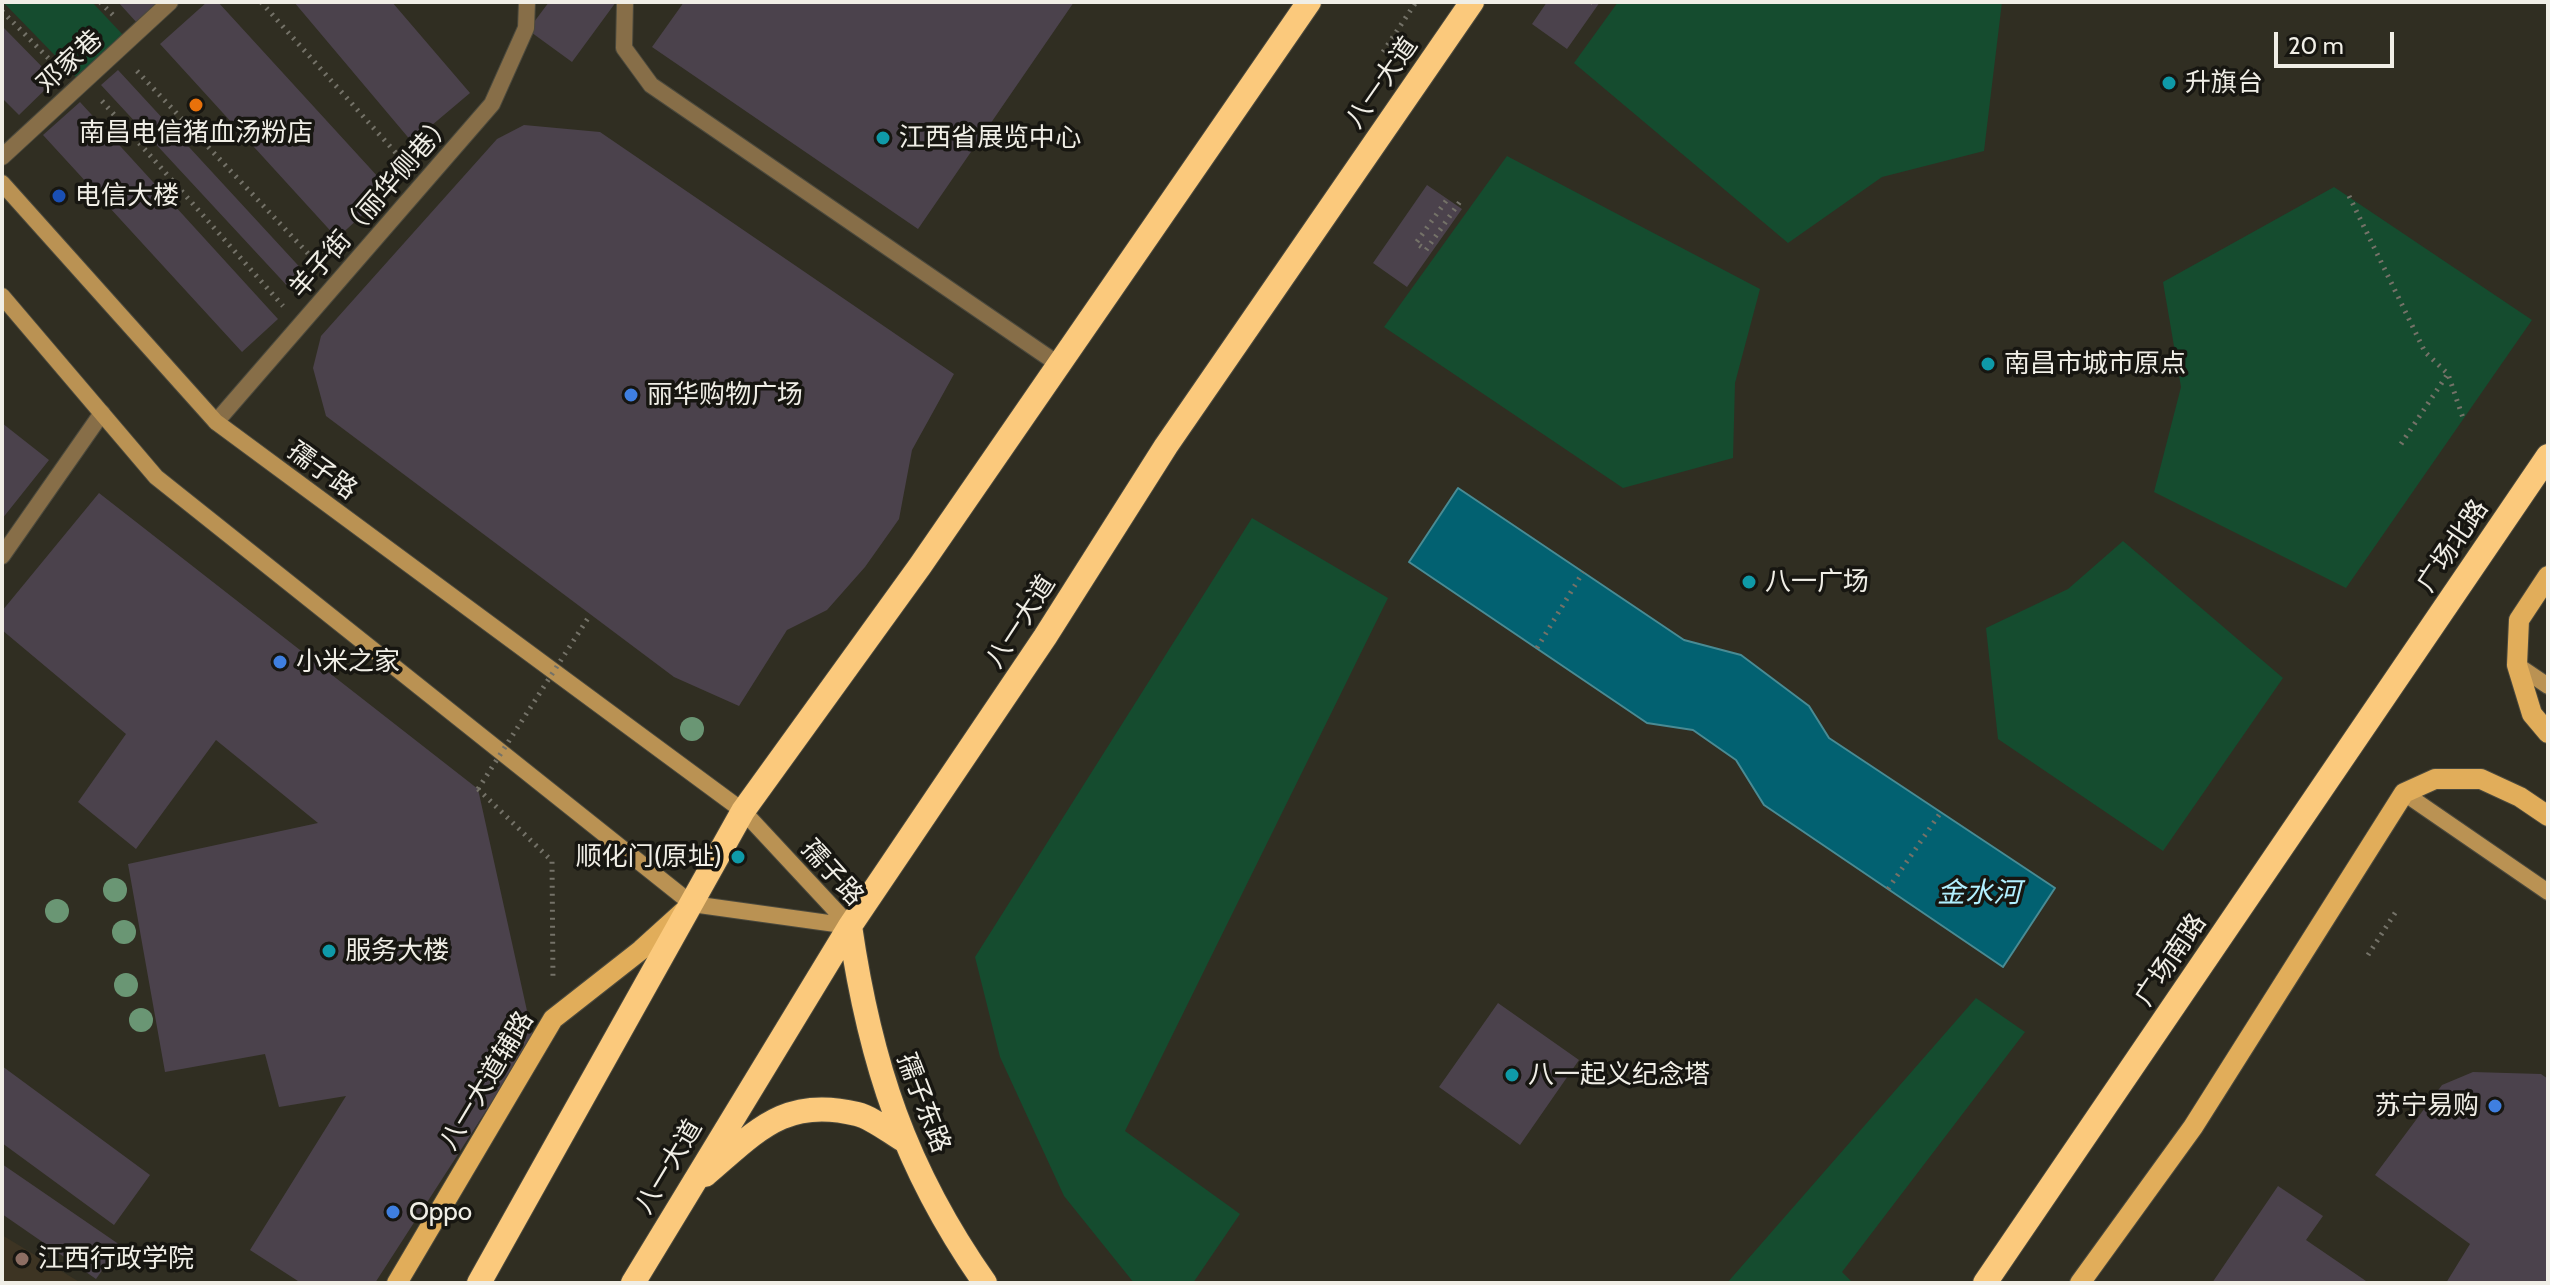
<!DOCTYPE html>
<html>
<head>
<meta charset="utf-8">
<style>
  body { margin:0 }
  #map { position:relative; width:2550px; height:1285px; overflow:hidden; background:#302e22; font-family:Cabin,sans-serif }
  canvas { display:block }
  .frame { position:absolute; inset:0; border:4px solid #f0eee6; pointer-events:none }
  .scale { position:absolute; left:2274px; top:32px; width:120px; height:36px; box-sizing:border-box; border:4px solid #f0eee6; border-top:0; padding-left:10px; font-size:24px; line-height:28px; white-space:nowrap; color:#f0eee6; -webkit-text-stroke:6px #171611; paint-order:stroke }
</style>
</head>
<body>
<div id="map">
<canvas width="2550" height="1285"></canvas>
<div class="frame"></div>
<div class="scale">20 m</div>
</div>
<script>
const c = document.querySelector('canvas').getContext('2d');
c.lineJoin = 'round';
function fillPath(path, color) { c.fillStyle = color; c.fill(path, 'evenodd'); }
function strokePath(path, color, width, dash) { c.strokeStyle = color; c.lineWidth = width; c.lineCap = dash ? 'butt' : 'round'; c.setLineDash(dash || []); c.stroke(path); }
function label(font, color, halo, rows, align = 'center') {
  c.font = font + ' Cabin,"Noto Sans SC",sans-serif'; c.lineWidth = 7; c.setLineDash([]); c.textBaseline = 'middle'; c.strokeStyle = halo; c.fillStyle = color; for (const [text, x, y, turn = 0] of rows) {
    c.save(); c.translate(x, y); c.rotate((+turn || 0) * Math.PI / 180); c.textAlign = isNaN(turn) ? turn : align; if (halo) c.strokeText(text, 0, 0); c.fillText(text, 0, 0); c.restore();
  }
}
const education = new Path2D(`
  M 2,1235 L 81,1283 L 2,1283 Z`);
const green = new Path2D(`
  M 3,2 L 92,2 L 124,36 L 77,78 Z
  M 1618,2 L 2002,2 L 1984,151 L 1882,177 L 1788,243 L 1574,63 Z
  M 1507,156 L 1760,289 L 1735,383 L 1733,458 L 1623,488 L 1384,327 Z
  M 2334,187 L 2532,320 L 2346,588 L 2154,492 L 2181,387 L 2163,282 Z
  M 1252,518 L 1388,598 L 1125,1131 L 1240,1214 L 1193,1283 L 1134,1283 L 1064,1196 L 1000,1057 L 975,957 Z
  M 2123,541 L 2283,678 L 2163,851 L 1998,739 L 1986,628 L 2068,589 Z
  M 1976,998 L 2025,1032 L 1842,1272 L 1853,1283 L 1727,1283 Z`);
const water = new Path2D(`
  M 1458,488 L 1684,640 L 1741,655 L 1809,706 L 1829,738 L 2055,888 L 2003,967 L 1764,805 L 1736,760 L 1693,730 L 1647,723 L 1409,562 Z`);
const building = new Path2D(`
  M 118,2 L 161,2 L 138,24 Z
  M 207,2 L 218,2 L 390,190 L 337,238 L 160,44 Z
  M 294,2 L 392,2 L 470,93 L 412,142 Z
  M 549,2 L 616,2 L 572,62 L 528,30 Z
  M 684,2 L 1074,2 L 918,229 L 652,47 Z
  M 1547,2 L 1600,2 L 1567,49 L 1532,24 Z
  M 2,26 L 55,80 L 19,115 L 2,98 Z
  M 118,70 L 307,275 L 291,290 L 101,85 Z
  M 80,102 L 278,319 L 242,352 L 43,135 Z
  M 524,125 L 600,132 L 954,374 L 912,450 L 899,519 L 865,567 L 827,610 L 787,630 L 739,706 L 674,677 L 326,416 L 313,368 L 321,336 L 497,139 Z
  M 1427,185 L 1462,209 L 1407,287 L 1373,263 Z
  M 2,423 L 49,460 L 2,519 Z
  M 99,493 L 478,789 L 533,1038 L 375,1283 L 301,1283 L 250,1250 L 346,1096 L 279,1107 L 265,1054 L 165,1072 L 128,864 L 318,823 L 216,740 L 136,849 L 78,802 L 126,734 L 2,630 L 2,611 Z
  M 1498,1003 L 1579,1060 L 1520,1145 L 1439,1087 Z
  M 2,1066 L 150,1175 L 114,1225 L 2,1143 Z
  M 2473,1072 L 2541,1074 L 2548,1079 L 2548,1283 L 2446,1283 L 2470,1244 L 2375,1175 L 2442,1085 Z
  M 2,1164 L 120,1245 L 96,1279 L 2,1214 Z
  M 2278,1186 L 2323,1216 L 2306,1240 L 2366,1281 L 2365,1283 L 2212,1283 Z`);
const path = new Path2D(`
  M 100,2 L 113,15
  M 261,2 L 404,162
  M 1591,2 L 1592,2
  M 2,11 L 57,67
  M 1383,52 L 1416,2
  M 137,71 L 316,262
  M 102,101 L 283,306
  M 2349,196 L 2425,352 L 2448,374 L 2463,418
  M 1446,201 L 1416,243 L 1426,250 L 1461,200
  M 2401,444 L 2447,375
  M 1537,648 L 1583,572
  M 478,789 L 552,861 L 553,981
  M 1888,889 L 1941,812
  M 2368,955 L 2397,910`);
const lane = new Path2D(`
  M 625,2 L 624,48 L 651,85 L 1058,364
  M 2,157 L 170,2
  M 2,556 L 102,413`);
const street = new Path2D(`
  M 216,422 L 492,104 L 526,28 L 527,2`);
const secondary = new Path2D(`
  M 2,183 L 216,422 L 743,811 L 850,926
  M 2,296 L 156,477 L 692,904 L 850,926
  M 2517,665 L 2548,686
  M 2404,793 L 2548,892`);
const primary = new Path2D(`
  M 2548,576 L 2519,620 L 2517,665 L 2532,714 L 2548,733
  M 397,1283 L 553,1019 L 641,950 L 683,912
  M 2080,1283 L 2193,1127 L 2404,793 L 2435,779 L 2481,779 L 2520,797 L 2548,816`);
const highway = new Path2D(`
  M 850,926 C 870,1063 905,1169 985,1283
  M 705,1175 C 756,1132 784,1096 857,1114 C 873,1118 891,1133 905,1141
  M 479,1283 L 743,811 L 920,566 L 1309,2
  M 633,1283 L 850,926 L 1045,637 L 1166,446 L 1472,2
  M 1985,1283 L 2548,456`);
const pathBridge = new Path2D(`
  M 478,789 L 590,615`);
const trees = [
  [692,729],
  [115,890],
  [57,911],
  [124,932],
  [126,985],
  [141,1020]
];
const markers = [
  [2169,83,8,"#0f9aa8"],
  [196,105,8,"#e8710a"],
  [883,138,8,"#0f9aa8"],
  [59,196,8,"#1a4fb4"],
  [1988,364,8,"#0f9aa8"],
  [631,395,8,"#3f7fe0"],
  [1749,582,8,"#0f9aa8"],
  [280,662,8,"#3f7fe0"],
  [738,857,8,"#0f9aa8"],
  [329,951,8,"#0f9aa8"],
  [1512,1075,8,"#0f9aa8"],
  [2495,1106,8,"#3f7fe0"],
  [393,1212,8,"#3f7fe0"],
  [22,1259,8,"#8d6e63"]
];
const streetNames = [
  ["邓家巷",70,62,-43],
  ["八一大道",1382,83,-55],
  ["羊子街（丽华侧巷）",372,206,-49],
  ["孺子路",322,471,36],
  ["广场北路",2453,546,-56],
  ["八一大道",1021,622,-57],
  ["孺子路",832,873,48],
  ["广场南路",2171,960,-56],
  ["八一大道辅路",487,1081,-59],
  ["孺子东路",923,1103,69],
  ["八一大道",669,1167,-59]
];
const poiNames = [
  ["升旗台",2185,83],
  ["南昌电信猪血汤粉店",196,133,"center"],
  ["江西省展览中心",899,138],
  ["电信大楼",75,196],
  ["南昌市城市原点",2004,364],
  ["丽华购物广场",647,395],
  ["八一广场",1765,582],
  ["小米之家",296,662],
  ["顺化门(原址)",722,857,"right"],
  ["服务大楼",345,951],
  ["八一起义纪念塔",1528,1075],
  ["苏宁易购",2479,1106,"right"],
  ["Oppo",409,1212],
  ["江西行政学院",38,1259]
];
const waterNames = [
  ["金水河",1979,894]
];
fillPath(education, '#3d3423');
fillPath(green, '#154c2f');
fillPath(water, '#026171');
strokePath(water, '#498b94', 2);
fillPath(building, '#4b424c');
strokePath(lane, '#4b493d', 18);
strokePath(street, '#4b493d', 18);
strokePath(secondary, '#4b493d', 18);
strokePath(primary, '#4b493d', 22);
strokePath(highway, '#4b493d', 26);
strokePath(path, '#747268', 5, [2, 6]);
strokePath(lane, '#876e48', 16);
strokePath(street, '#876e48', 16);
strokePath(secondary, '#ba9253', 16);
strokePath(primary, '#e1ad5a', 20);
strokePath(highway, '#fbc97c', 24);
strokePath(pathBridge, '#747268', 5, [2, 6]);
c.fillStyle = '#6a9674';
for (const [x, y] of trees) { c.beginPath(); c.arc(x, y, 12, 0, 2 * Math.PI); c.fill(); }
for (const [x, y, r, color] of markers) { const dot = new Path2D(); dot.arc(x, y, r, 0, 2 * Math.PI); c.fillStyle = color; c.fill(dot); strokePath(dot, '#171611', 3); }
label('26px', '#f0eee6', '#171611', streetNames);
label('26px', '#f0eee6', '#171611', poiNames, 'left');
label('italic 28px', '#b2f0ff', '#171611', waterNames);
</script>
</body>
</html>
